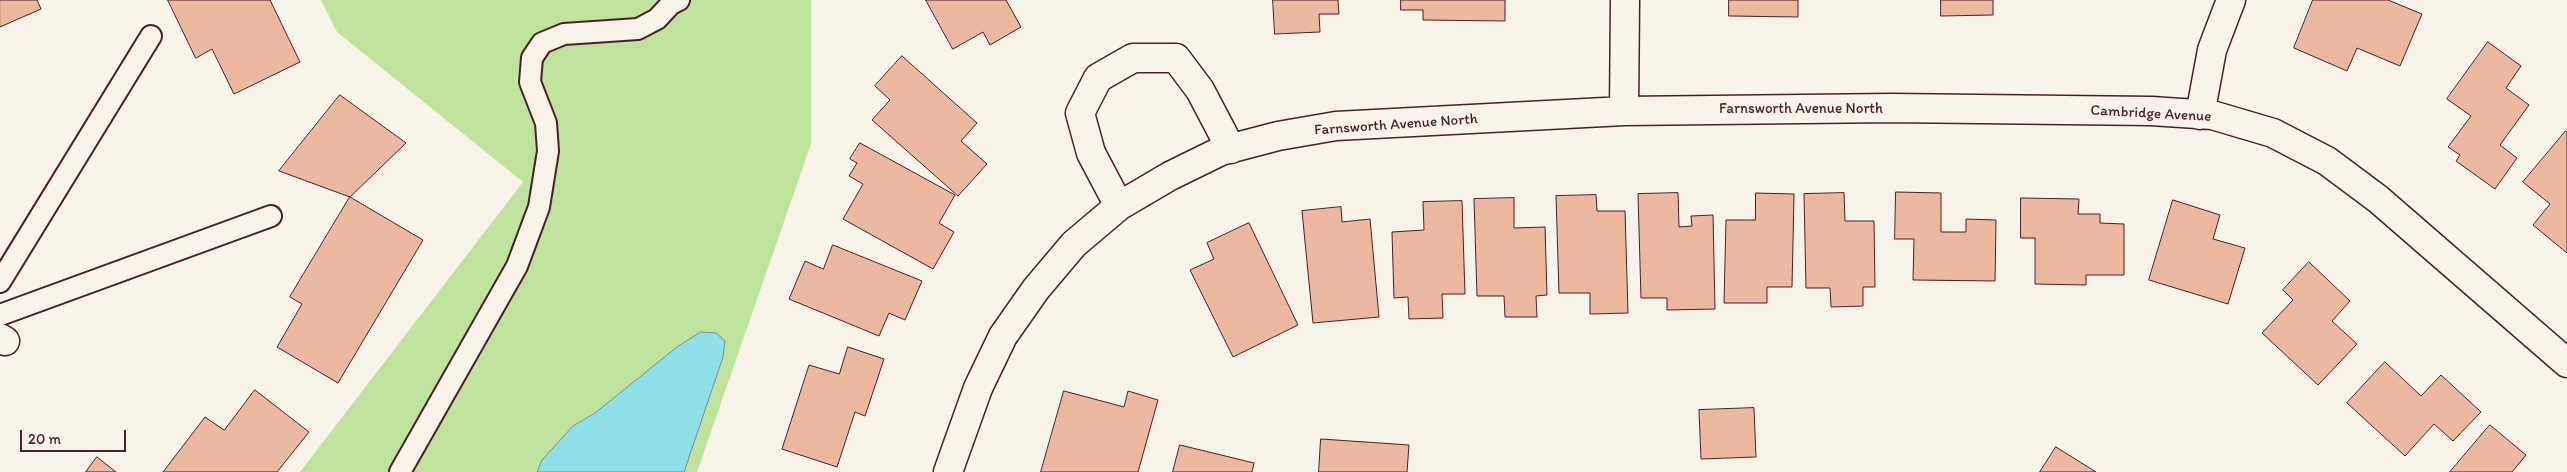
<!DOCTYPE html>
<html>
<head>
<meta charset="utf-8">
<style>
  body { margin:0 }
  #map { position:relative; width:2567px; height:472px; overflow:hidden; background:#f7f3e8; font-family:Itim,sans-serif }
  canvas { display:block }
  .scale { position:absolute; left:20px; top:430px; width:106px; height:22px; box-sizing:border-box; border:2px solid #4a1f2b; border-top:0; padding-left:6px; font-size:15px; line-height:18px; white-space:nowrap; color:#4a1f2b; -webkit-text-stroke:4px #f7f3e8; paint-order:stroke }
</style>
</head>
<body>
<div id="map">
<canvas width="2567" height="472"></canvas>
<div class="scale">20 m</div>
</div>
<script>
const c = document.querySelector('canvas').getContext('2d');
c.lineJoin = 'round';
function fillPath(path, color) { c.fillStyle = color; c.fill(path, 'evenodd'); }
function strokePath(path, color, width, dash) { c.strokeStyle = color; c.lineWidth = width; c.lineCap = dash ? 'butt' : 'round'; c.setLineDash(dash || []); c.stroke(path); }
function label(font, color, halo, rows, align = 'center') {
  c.font = font + ' Itim,sans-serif'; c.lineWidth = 4.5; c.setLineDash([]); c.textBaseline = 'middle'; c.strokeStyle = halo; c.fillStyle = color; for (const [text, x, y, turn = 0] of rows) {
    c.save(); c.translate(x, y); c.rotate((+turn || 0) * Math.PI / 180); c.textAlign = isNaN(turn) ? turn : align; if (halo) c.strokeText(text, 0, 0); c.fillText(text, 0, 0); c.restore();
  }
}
const green = new Path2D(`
  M 321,0 L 811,0 L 811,144 L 697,472 L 300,472 L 523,182 L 337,32 Z`);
const water = new Path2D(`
  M 701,332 L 716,333 L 725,341 L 723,357 L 684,472 L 537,472 L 542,460 L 573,426 L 595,413 L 677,347 Z`);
const building = new Path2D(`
  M 0,0 L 37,0 L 41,9 L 0,27 Z
  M 168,0 L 270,0 L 300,62 L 234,94 L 212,49 L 196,58 Z
  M 926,0 L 1006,0 L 1021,27 L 990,45 L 983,32 L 953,49 Z
  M 1273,0 L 1338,0 L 1339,14 L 1319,14 L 1320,32 L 1275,34 Z
  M 1401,0 L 1505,0 L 1505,21 L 1423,20 L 1423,10 L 1401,10 Z
  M 1729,0 L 1798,0 L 1798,17 L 1729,16 Z
  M 1941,0 L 1993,0 L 1993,15 L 1941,16 Z
  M 2313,0 L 2388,0 L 2422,14 L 2400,66 L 2357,48 L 2347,71 L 2294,48 Z
  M 2488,42 L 2521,66 L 2506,88 L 2529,105 L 2500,145 L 2517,158 L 2495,189 L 2456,161 L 2460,155 L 2448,147 L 2471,116 L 2447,99 Z
  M 902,56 L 977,123 L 961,141 L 987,164 L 958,196 L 872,120 L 890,100 L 875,86 Z
  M 340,95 L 406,143 L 350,197 L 279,171 Z
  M 2566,131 L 2567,132 L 2567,253 L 2533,225 L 2550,204 L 2523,182 Z
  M 860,143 L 955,195 L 939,223 L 954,232 L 933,269 L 843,219 L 863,184 L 849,176 L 857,163 L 850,159 Z
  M 1896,192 L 1941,193 L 1941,232 L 1966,232 L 1966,219 L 1996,220 L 1995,281 L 1913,280 L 1914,239 L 1895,239 Z
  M 1678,193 L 1679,227 L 1692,226 L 1691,216 L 1713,215 L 1715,309 L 1667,310 L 1667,298 L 1641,298 L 1638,194 Z
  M 1756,193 L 1794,194 L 1792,287 L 1767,287 L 1767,303 L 1724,303 L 1726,220 L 1755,220 Z
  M 1844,193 L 1845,221 L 1874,221 L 1875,287 L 1863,287 L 1863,306 L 1831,307 L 1830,288 L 1806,288 L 1804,194 Z
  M 1596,195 L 1597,211 L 1625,211 L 1628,313 L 1590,314 L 1590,293 L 1559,293 L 1556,196 Z
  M 350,197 L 423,240 L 338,383 L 277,347 L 302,304 L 290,297 Z
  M 1514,198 L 1514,228 L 1545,227 L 1547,295 L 1536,296 L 1537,317 L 1505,317 L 1504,296 L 1477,296 L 1474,199 Z
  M 2021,198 L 2079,199 L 2078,214 L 2100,214 L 2100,223 L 2124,224 L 2124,275 L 2086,275 L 2086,285 L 2035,284 L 2035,238 L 2021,238 Z
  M 2173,200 L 2220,215 L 2213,239 L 2245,248 L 2228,304 L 2149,280 Z
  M 1462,201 L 1465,294 L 1442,294 L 1443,318 L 1409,319 L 1408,297 L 1394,298 L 1392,232 L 1424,230 L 1423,202 Z
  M 1341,207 L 1342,222 L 1370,219 L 1379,317 L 1313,323 L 1302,211 Z
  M 1249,223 L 1298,325 L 1233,357 L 1190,270 L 1214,259 L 1207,243 Z
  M 833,245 L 922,281 L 905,320 L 889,313 L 879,336 L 789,299 L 805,261 L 823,269 Z
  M 2309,262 L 2350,301 L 2332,321 L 2357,344 L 2318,385 L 2262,333 L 2293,300 L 2283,290 Z
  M 848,347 L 884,359 L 865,416 L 855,412 L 837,467 L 782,449 L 809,365 L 839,374 Z
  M 2385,362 L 2421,396 L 2441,375 L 2481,412 L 2453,441 L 2434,424 L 2405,456 L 2347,403 Z
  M 255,390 L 309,432 L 277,472 L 163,472 L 205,417 L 224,430 Z
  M 1064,391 L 1124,407 L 1128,391 L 1158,400 L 1138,472 L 1041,472 Z
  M 1754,408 L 1756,457 L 1701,459 L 1699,410 Z
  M 2490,425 L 2526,455 L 2512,472 L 2450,472 Z
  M 1321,439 L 1409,445 L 1407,472 L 1319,472 Z
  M 1180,445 L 1254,463 L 1252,472 L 1173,472 Z
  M 2056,447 L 2096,472 L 2040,472 Z
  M 97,457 L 116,472 L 86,472 Z`);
const service = new Path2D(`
  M 0,282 L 151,36
  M 0,315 L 271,216
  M 400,472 L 517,266 L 539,207 L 548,151 L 546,123 L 530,82 L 532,58 L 542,43 L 564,34 L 638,29 L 657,19 L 671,4 L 679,0`);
const minor = new Path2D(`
  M 1624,111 L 1625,0
  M 2200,115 L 2212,50 L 2231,0
  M 1119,206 L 1091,153 L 1080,113 L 1098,78 L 1133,58 L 1176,58 L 1200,90 L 1231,149
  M 0,338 L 5,341
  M 948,472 L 978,388 L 1003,336 L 1036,289 L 1074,244 L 1119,206 L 1170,176 L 1221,151 L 1278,136 L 1336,126 L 1624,111 L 1892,108 L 2151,111 L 2212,115 L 2273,133 L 2327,161 L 2378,199 L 2567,363`);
const streetNames = [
  ["Farnsworth Avenue North",1801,109],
  ["Cambridge Avenue",2151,114,3],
  ["Farnsworth Avenue North",1396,125,-4]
];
fillPath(green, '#bfe39d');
fillPath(water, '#8edfe7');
strokePath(water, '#73929c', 1);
fillPath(building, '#edb8a0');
strokePath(building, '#4a1f2b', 1);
strokePath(service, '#4a1f2b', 24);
strokePath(minor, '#4a1f2b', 31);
strokePath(service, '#f7f3e8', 20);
strokePath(minor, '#f7f3e8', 28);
label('15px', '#4a1f2b', '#f7f3e8', streetNames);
</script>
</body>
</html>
